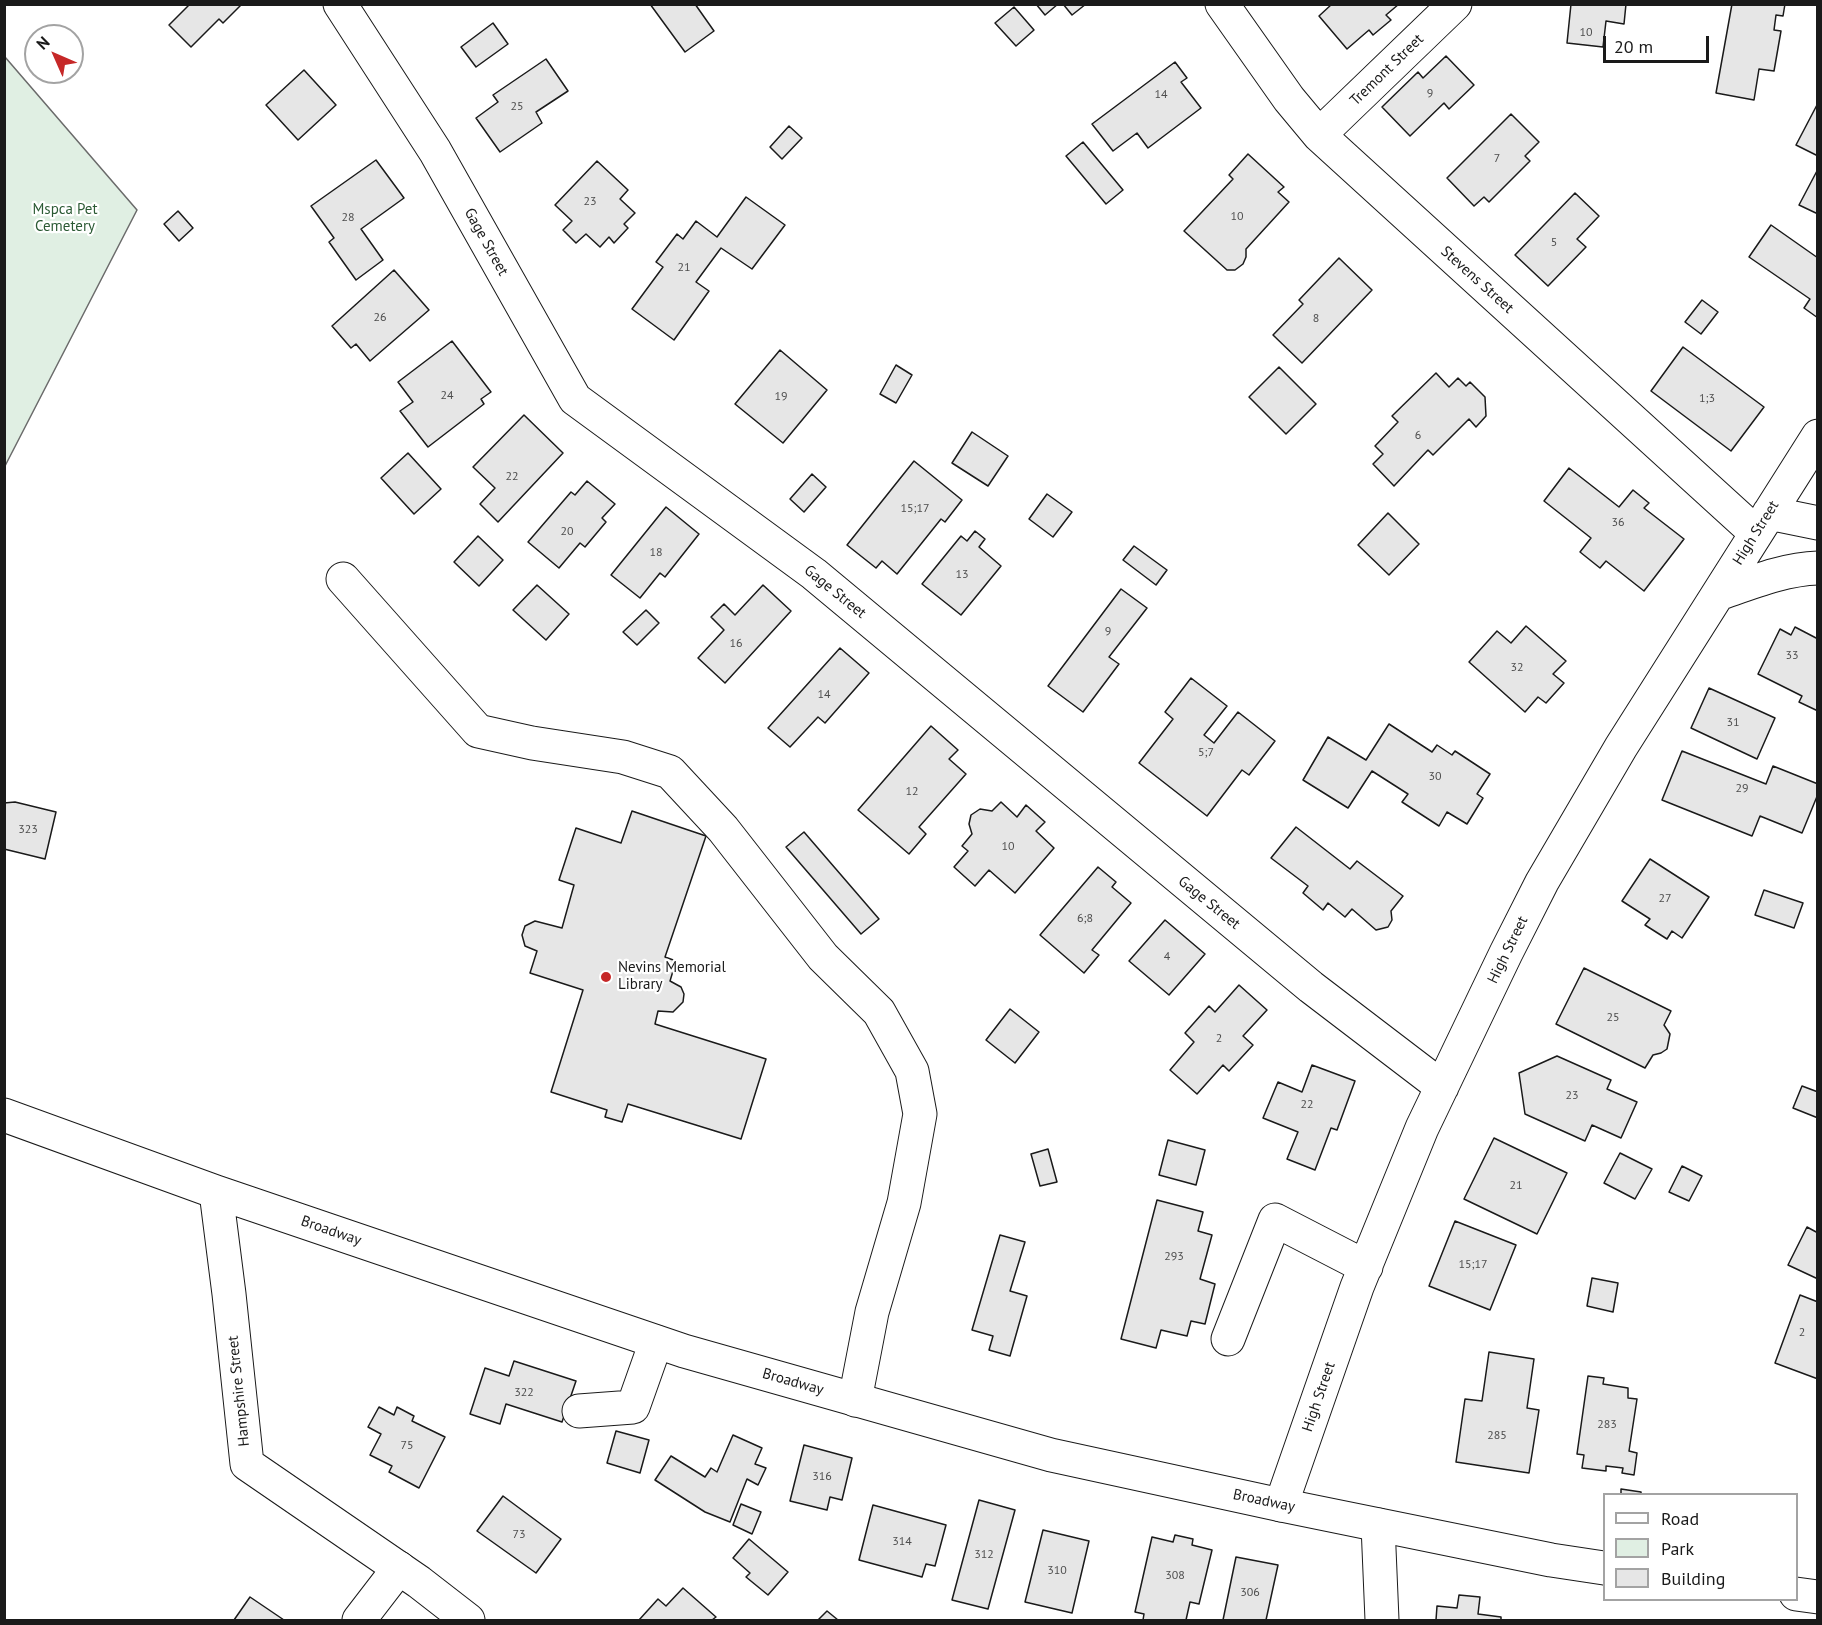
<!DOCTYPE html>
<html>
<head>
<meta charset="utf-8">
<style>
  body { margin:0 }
  #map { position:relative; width:1822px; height:1625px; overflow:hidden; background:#fff; font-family:"PT Sans",sans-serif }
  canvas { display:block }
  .frame { position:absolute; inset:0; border:6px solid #1a1a1a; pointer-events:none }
  .legend { position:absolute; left:1603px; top:1493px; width:195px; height:108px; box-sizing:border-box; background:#fff; border:2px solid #a3a3a3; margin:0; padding:8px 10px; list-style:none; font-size:18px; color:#1a1a1a }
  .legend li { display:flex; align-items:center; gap:12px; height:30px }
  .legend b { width:30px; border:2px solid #a3a3a3 }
  .north { position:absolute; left:24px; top:24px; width:60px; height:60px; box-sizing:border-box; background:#fff; border:2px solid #a3a3a3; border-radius:50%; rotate:315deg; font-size:16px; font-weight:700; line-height:24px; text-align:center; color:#1a1a1a }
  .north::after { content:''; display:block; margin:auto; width:21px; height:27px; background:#c62828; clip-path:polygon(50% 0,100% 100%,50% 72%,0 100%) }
  .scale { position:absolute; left:1603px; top:36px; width:106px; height:27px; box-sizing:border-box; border:3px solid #1a1a1a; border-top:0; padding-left:8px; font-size:18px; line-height:21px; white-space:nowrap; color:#1a1a1a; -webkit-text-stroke:4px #fff; paint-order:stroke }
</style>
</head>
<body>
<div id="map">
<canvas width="1822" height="1625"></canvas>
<div class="frame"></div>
<ul class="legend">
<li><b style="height:8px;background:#fff"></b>Road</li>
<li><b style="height:16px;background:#e0efe3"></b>Park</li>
<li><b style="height:16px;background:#e6e6e6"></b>Building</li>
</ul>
<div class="north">N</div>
<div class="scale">20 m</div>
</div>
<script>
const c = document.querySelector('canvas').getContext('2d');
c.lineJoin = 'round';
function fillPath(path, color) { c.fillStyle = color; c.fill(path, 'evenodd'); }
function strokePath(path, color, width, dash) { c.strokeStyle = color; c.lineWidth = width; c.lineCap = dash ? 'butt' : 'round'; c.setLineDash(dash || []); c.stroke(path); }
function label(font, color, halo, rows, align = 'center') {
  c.font = font + ' "PT Sans",sans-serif'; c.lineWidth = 4.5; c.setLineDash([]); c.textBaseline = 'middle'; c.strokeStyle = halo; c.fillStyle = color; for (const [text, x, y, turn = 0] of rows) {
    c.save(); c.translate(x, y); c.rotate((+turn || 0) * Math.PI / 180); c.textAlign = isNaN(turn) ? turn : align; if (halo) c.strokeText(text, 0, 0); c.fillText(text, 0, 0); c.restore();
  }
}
const green = new Path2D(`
  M 5,57 L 137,210 L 5,466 Z`);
const building = new Path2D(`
  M 190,4 L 242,4 L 223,23 L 219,19 L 191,47 L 169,25 Z
  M 650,4 L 695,4 L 714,31 L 685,52 Z
  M 1036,4 L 1058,4 L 1045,15 Z
  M 1063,4 L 1086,4 L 1072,15 Z
  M 1332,4 L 1399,4 L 1386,15 L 1391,20 L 1373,35 L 1369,30 L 1347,49 L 1319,16 Z
  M 1571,4 L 1626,4 L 1624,24 L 1606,21 L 1603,47 L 1567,43 Z
  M 1732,4 L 1785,4 L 1783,16 L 1776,15 L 1774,30 L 1781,31 L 1774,71 L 1759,69 L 1754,100 L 1716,93 Z
  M 1014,7 L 1034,30 L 1016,46 L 995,23 Z
  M 493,23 L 508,44 L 476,67 L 461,47 Z
  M 1446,56 L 1474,85 L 1449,109 L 1444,103 L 1410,136 L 1382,107 L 1418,72 L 1423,78 Z
  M 546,59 L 568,91 L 536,112 L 542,123 L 500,152 L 476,118 L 498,102 L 493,95 Z
  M 1175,62 L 1187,78 L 1181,82 L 1201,108 L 1148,148 L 1137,133 L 1113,151 L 1092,124 Z
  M 304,70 L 336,105 L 298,140 L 266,105 Z
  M 1818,103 L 1818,156 L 1796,145 Z
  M 1511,114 L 1539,142 L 1525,156 L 1530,161 L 1489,202 L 1484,197 L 1474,206 L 1447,178 Z
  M 789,126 L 802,138 L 782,159 L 770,147 Z
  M 1083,142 L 1123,190 L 1106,204 L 1066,156 Z
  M 1248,154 L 1284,187 L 1278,192 L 1289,202 L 1246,249 L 1246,257 L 1243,264 L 1235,270 L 1227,270 L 1184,231 L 1233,179 L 1229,175 Z
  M 376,160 L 404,198 L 361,229 L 383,260 L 356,280 L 329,242 L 334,238 L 311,206 Z
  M 597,161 L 628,190 L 620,199 L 635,213 L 624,224 L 628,228 L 614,243 L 609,237 L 600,247 L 586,234 L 576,243 L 563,230 L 572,221 L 555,205 Z
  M 1818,169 L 1818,214 L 1799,205 Z
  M 1575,193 L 1599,216 L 1577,239 L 1586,247 L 1548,286 L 1515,255 Z
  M 746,197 L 785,225 L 752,269 L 721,248 L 696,282 L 709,291 L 674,340 L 632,309 L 663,267 L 656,262 L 677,234 L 683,239 L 696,221 L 717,237 Z
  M 178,211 L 193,228 L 179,241 L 164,224 Z
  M 1771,225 L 1818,258 L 1818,318 L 1804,308 L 1810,299 L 1749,257 Z
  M 1339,258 L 1372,290 L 1302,363 L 1273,335 L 1303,304 L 1299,300 Z
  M 394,270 L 429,310 L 370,361 L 356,344 L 351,348 L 332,326 Z
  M 1702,300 L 1718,312 L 1701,334 L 1685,322 Z
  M 452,341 L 491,392 L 481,399 L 484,404 L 428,447 L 400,411 L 413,402 L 398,382 Z
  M 1683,347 L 1764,407 L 1731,451 L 1651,391 Z
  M 780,350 L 827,390 L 783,443 L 735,404 Z
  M 896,365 L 912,375 L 896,403 L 880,394 Z
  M 1279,367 L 1316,404 L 1286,434 L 1249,397 Z
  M 1436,373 L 1449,387 L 1458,378 L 1466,386 L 1470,382 L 1485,397 L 1486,416 L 1476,427 L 1469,419 L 1433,455 L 1428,450 L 1394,486 L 1373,464 L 1383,454 L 1375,446 L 1398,422 L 1392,416 Z
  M 524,415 L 563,453 L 498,522 L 480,504 L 495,488 L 473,467 Z
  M 972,432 L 1008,456 L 988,486 L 952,463 Z
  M 408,453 L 441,489 L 414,514 L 381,478 Z
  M 914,461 L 962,500 L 945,522 L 941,519 L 897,574 L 882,561 L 876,568 L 847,545 Z
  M 1569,468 L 1619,507 L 1633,490 L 1649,503 L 1644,508 L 1684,539 L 1644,591 L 1606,561 L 1600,568 L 1580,552 L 1591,538 L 1544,501 Z
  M 812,474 L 826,487 L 804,512 L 790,499 Z
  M 587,481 L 615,504 L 602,518 L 606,522 L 585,547 L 580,543 L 559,568 L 528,542 L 571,492 L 575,495 Z
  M 1047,494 L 1072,512 L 1053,537 L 1029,519 Z
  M 666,507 L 699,534 L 665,577 L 660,573 L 640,598 L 611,575 Z
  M 1388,513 L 1419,544 L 1389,575 L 1358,545 Z
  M 975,531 L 985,539 L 979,547 L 1001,566 L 961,615 L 922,584 L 961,536 L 967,541 Z
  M 478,536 L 503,560 L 479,586 L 454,562 Z
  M 1134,546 L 1167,570 L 1156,585 L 1123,560 Z
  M 537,585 L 569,614 L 546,640 L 513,610 Z
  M 763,585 L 791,611 L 725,683 L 698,658 L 724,630 L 711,617 L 724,604 L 735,615 Z
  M 1121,589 L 1147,608 L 1109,657 L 1119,664 L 1083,712 L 1048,686 Z
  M 646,610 L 659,623 L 637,645 L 623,632 Z
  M 1526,626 L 1566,661 L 1553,674 L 1564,683 L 1546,703 L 1538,697 L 1525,712 L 1469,662 L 1497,631 L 1511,643 Z
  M 1795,627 L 1818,639 L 1818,711 L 1799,702 L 1802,696 L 1758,674 L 1780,629 L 1791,635 Z
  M 840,648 L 869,673 L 825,723 L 818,717 L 790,747 L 768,728 Z
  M 1191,678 L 1227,706 L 1204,735 L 1214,743 L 1238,712 L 1275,741 L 1249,775 L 1242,770 L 1207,816 L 1139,763 L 1173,719 L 1165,712 Z
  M 1709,688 L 1775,718 L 1757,759 L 1691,728 Z
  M 1389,724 L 1432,752 L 1437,745 L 1452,755 L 1455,751 L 1490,774 L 1477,794 L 1483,798 L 1467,824 L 1447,812 L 1439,826 L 1402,802 L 1408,794 L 1372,771 L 1348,808 L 1303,780 L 1328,737 L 1366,760 Z
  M 931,726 L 958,750 L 949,759 L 966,774 L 919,827 L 926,834 L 909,854 L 858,810 Z
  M 1682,751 L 1766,784 L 1773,766 L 1818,784 L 1818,794 L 1802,833 L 1760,816 L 1752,836 L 1662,800 Z
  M 15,802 L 56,812 L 45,859 L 4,849 L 4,803 Z
  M 1001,802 L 1017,817 L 1026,805 L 1045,822 L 1036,831 L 1054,848 L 1015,893 L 989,870 L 975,886 L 954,867 L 968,851 L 962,846 L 972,834 L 969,824 L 971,815 L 980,809 L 992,811 Z
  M 632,811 L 706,836 L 665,957 L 676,961 L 670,981 L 681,987 L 684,994 L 683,1002 L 673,1012 L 658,1011 L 655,1024 L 766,1059 L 741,1139 L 628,1104 L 622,1122 L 605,1117 L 607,1110 L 551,1092 L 583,990 L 530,973 L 537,951 L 525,946 L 522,935 L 525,926 L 535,921 L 562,928 L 574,885 L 559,880 L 576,828 L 621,843 Z
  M 1296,827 L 1350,869 L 1357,861 L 1403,896 L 1391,911 L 1392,920 L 1388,927 L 1376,930 L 1352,909 L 1345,917 L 1328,903 L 1323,910 L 1303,893 L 1308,886 L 1271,858 Z
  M 804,832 L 879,919 L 861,934 L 786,847 Z
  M 1650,859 L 1709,897 L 1682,938 L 1672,931 L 1667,939 L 1645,925 L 1650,919 L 1622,901 Z
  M 1098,867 L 1116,882 L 1112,887 L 1131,903 L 1092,950 L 1099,955 L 1084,973 L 1040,935 Z
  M 1764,890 L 1803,903 L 1794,928 L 1755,915 Z
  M 1165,920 L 1205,954 L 1169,995 L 1129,961 Z
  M 1584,968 L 1671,1011 L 1664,1025 L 1670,1034 L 1667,1049 L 1661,1053 L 1653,1055 L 1645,1068 L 1556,1024 Z
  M 1239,985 L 1267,1010 L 1243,1036 L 1253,1045 L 1229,1071 L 1223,1065 L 1197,1094 L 1170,1070 L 1194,1042 L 1185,1033 L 1209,1006 L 1215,1012 Z
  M 1010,1009 L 1039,1032 L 1015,1063 L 986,1040 Z
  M 1557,1056 L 1611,1080 L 1607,1089 L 1637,1102 L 1621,1138 L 1592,1125 L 1585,1141 L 1525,1114 L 1519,1073 Z
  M 1312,1065 L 1355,1081 L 1337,1130 L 1331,1128 L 1315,1170 L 1287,1159 L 1298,1132 L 1263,1118 L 1278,1082 L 1302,1092 Z
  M 1802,1086 L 1818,1092 L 1818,1118 L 1793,1108 Z
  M 1494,1138 L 1567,1173 L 1537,1234 L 1464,1199 Z
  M 1168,1140 L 1205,1150 L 1196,1185 L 1159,1175 Z
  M 1048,1149 L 1057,1182 L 1040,1186 L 1031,1154 Z
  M 1620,1153 L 1652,1169 L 1635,1199 L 1604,1183 Z
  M 1682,1166 L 1702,1176 L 1689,1201 L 1669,1192 Z
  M 1157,1200 L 1203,1212 L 1198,1231 L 1212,1235 L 1200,1279 L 1215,1284 L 1205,1324 L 1191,1321 L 1187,1336 L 1161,1330 L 1156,1348 L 1121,1339 Z
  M 1455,1221 L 1516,1245 L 1490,1310 L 1429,1286 Z
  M 1807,1227 L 1818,1233 L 1818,1279 L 1788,1265 Z
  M 1000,1235 L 1025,1242 L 1010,1291 L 1027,1296 L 1010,1356 L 989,1350 L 993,1336 L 972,1330 Z
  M 1592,1278 L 1618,1283 L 1613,1312 L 1587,1306 Z
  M 1800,1295 L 1818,1302 L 1818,1379 L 1775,1363 Z
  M 1489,1352 L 1534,1359 L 1527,1408 L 1539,1410 L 1529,1473 L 1456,1462 L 1465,1399 L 1482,1401 Z
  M 514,1361 L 576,1381 L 562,1422 L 506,1404 L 500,1424 L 470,1414 L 485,1368 L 509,1376 Z
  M 1588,1376 L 1604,1378 L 1603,1384 L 1628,1388 L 1628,1398 L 1637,1399 L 1629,1451 L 1637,1453 L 1634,1475 L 1622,1473 L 1623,1468 L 1606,1466 L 1606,1471 L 1582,1468 L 1584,1455 L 1577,1454 Z
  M 379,1407 L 394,1415 L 397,1407 L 414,1416 L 412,1421 L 445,1437 L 419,1488 L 389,1472 L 392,1466 L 370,1455 L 381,1434 L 368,1427 Z
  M 616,1431 L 649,1440 L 640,1473 L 607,1463 Z
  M 733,1435 L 762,1448 L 755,1464 L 766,1468 L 758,1485 L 747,1479 L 730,1522 L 705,1512 L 655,1480 L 671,1456 L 705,1477 L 711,1468 L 717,1472 Z
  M 804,1445 L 852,1458 L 842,1500 L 830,1497 L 827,1510 L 790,1501 Z
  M 1621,1489 L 1641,1492 L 1641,1494 L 1621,1494 Z
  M 503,1496 L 561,1539 L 536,1573 L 477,1531 Z
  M 979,1500 L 1015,1510 L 988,1609 L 952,1600 Z
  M 741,1504 L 761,1512 L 752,1534 L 733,1525 Z
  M 873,1505 L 946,1525 L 935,1566 L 926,1564 L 922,1577 L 859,1560 Z
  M 1043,1530 L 1089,1541 L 1072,1613 L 1025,1602 Z
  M 1175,1535 L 1193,1539 L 1192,1545 L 1212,1550 L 1199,1604 L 1190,1602 L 1186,1620 L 1143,1620 L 1144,1614 L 1135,1612 L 1152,1537 L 1173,1542 Z
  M 749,1539 L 788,1572 L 768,1595 L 746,1577 L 750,1573 L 733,1558 Z
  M 1236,1557 L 1278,1565 L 1266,1620 L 1223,1620 Z
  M 683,1588 L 716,1617 L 712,1620 L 639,1620 L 658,1599 L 666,1606 Z
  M 1459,1595 L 1480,1597 L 1478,1614 L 1501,1617 L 1501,1620 L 1436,1620 L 1437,1606 L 1457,1608 Z
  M 250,1597 L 284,1620 L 234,1620 Z
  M 827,1611 L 838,1620 L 818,1620 Z`);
const minor = new Path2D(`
  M 340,4 L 435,151 L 575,399 L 814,574 L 1311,987 L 1442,1087
  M 1222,4 L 1289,99 L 1319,135 L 1756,533
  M 1319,135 L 1455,4
  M 1769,513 L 1818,523
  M 343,579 L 478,731 L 532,743 L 623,757 L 670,772 L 723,829 L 823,957 L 879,1012 L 912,1071 L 920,1114 L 904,1203 L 872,1312 L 855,1400
  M 1718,594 C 1750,583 1784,569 1818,568
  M 1228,1339 L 1275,1220 L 1366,1267
  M 579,1411 L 633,1407 L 656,1342
  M 1281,1505 L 1357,1287 L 1422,1128 L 1506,953 L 1542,882 L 1621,747 L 1818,436
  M 1378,1525 L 1382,1620
  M 359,1620 L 399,1568`);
const major = new Path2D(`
  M 4,1115 L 216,1192 L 684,1351 L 1051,1455 L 1281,1505 L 1551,1560 L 1604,1568
  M 216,1192 L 229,1294 L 247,1464 L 419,1582 L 468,1620
  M 1796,1594 L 1818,1597`);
const markers = [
  [606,977,6,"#c62828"]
];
const numberNames = [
  ["10",1586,33],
  ["9",1430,94],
  ["14",1161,95],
  ["25",517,107],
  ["7",1497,159],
  ["23",590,202],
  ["10",1237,217],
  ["28",348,218],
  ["5",1554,243],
  ["21",684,268],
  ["26",380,318],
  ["8",1316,319],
  ["24",447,396],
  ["19",781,397],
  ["1;3",1707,399],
  ["6",1418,436],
  ["22",512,477],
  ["15;17",915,509],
  ["36",1618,523],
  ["20",567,532],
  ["18",656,553],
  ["13",962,575],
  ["9",1108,632],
  ["16",736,644],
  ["33",1792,656],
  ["32",1517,668],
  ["14",824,695],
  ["31",1733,723],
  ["5;7",1206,753],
  ["30",1435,777],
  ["29",1742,789],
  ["12",912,792],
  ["323",28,830],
  ["10",1008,847],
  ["27",1665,899],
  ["6;8",1085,919],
  ["4",1167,957],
  ["25",1613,1018],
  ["2",1219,1039],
  ["23",1572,1096],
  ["22",1307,1105],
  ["21",1516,1186],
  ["293",1174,1257],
  ["15;17",1473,1265],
  ["2",1802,1333],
  ["322",524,1393],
  ["283",1607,1425],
  ["285",1497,1436],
  ["75",407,1446],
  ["316",822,1477],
  ["73",519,1535],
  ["314",902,1542],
  ["312",984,1555],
  ["310",1057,1571],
  ["308",1175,1576],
  ["306",1250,1593]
];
const streetNames = [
  ["Tremont Street",1387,70,-44],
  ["Gage Street",486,242,61],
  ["Stevens Street",1477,280,42],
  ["High Street",1756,533,-58],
  ["Gage Street",835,592,39],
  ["Gage Street",1209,903,39],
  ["High Street",1508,950,-64],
  ["Broadway",331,1231,19],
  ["Broadway",793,1382,16],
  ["Hampshire Street",239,1391,-96],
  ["High Street",1319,1397,-71],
  ["Broadway",1264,1501,12]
];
const parkNames = [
  ["Mspca Pet",65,210],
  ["Cemetery",65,227]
];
const poiNames = [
  ["Nevins Memorial",618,968],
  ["Library",618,985]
];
fillPath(green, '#e0efe3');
strokePath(green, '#6a6a6a', 1.5);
fillPath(building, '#e6e6e6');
strokePath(building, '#1a1a1a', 1.5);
strokePath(minor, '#1a1a1a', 35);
strokePath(major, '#1a1a1a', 35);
strokePath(minor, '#fff', 33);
strokePath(major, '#fff', 33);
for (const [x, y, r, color] of markers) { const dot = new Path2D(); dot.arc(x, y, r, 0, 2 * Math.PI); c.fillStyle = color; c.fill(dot); strokePath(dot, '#fff', 2); }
label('12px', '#4d4d4d', null, numberNames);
label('15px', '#1a1a1a', '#fff', streetNames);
label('15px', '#2b5a34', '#fff', parkNames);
label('15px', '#1a1a1a', '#fff', poiNames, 'left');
</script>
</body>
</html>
